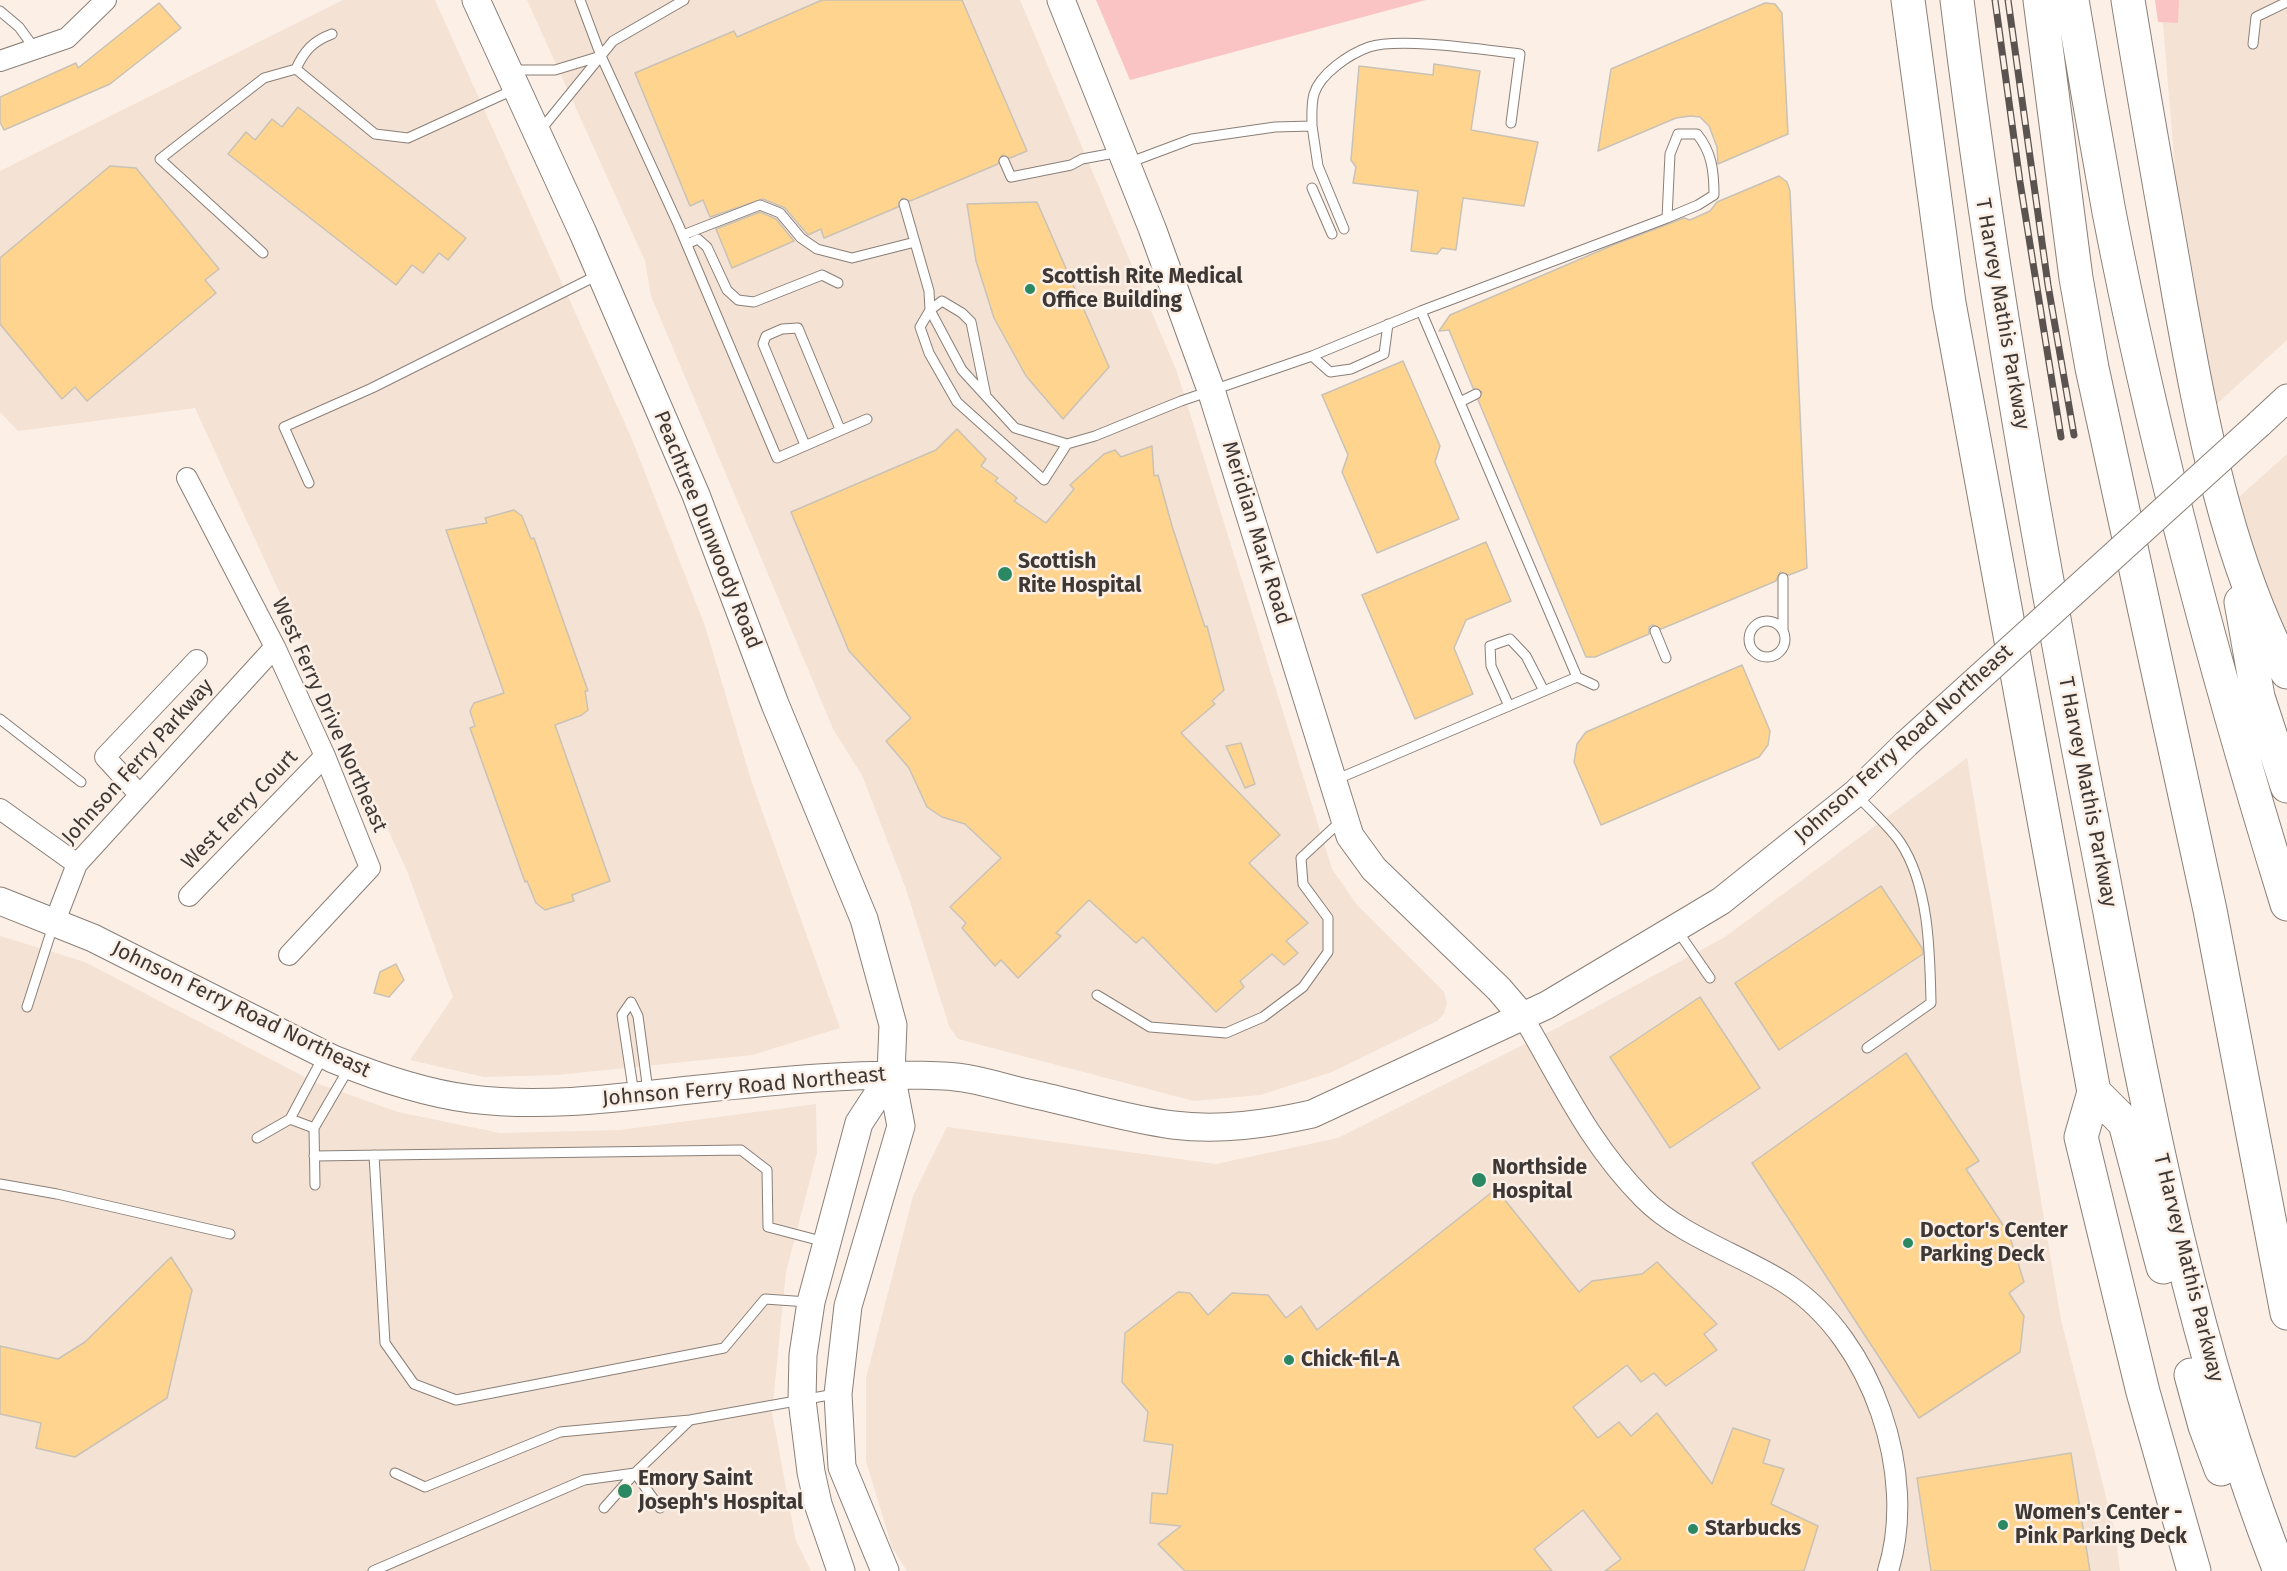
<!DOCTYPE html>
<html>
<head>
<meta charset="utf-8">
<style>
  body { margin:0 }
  canvas { display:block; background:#fbefe6 }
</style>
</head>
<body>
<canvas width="2287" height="1571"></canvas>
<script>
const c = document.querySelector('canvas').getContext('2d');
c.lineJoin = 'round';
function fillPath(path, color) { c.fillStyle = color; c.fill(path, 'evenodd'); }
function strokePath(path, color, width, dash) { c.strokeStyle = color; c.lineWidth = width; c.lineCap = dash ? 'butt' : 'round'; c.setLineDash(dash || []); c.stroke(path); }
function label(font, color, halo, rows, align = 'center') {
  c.font = font + ' "Fira Sans",sans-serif'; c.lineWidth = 5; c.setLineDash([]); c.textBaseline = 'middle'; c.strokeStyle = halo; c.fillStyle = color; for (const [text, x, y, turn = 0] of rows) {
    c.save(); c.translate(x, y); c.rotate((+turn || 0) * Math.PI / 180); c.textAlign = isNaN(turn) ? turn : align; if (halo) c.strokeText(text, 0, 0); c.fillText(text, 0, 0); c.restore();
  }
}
const built = new Path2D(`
  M 343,0 L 435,0 L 631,437 L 705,626 L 752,783 L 840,1028 L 752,1055 L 557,1075 L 484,1077 L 410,1060 L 453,997 L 407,871 L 195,408 L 18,431 L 0,412 L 0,171 Z
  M 527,0 L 1020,0 L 1177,372 L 1332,869 L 1357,905 L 1444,992 L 1447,1003 L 1444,1014 L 1437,1021 L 1332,1072 L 1260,1095 L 1194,1101 L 958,1039 L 949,1026 L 906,889 L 862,775 L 834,731 L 651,296 L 645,261 Z
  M 2161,0 L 2287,0 L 2287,340 L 2210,410 L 2183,265 Z
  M 2287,454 L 2287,633 L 2274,612 L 2229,506 Z
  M 1967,758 L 2061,1320 L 2115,1532 L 2120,1571 L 907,1571 L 892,1547 L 866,1461 L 866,1378 L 913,1196 L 947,1127 L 1216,1164 L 1338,1138 L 1559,1027 L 1725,937 Z
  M 0,936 L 85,962 L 316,1083 L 398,1112 L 500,1133 L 620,1130 L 816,1104 L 817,1153 L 786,1272 L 772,1413 L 796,1541 L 811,1571 L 0,1571 Z`);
const green = new Path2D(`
  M 1096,0 L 1426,0 L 1130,80 Z
  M 2155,0 L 2179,0 L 2178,23 L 2158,22 Z`);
const building = new Path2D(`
  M 822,0 L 962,0 L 1027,151 L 1010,158 L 1002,155 L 998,164 L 910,201 L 902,198 L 898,207 L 824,238 L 821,229 L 808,235 L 785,208 L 763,199 L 710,217 L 703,200 L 690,206 L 635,73 L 734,31 L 737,37 Z
  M 159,3 L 181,28 L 110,84 L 4,130 L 0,122 L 0,97 L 76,63 L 78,68 Z
  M 1765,3 L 1775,4 L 1782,13 L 1788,134 L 1718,164 L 1717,147 L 1709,126 L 1700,117 L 1690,116 L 1676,118 L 1598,151 L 1611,69 Z
  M 1434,64 L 1480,71 L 1471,130 L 1538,142 L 1524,206 L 1463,198 L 1456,250 L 1442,248 L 1437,254 L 1411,251 L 1418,191 L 1353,183 L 1356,167 L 1351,160 L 1359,66 L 1433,75 Z
  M 298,107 L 466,238 L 448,260 L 439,253 L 423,273 L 412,265 L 396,285 L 228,154 L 246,132 L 255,140 L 272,119 L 282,127 Z
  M 110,166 L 136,168 L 219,269 L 205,280 L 216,293 L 87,401 L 75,387 L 62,399 L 0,324 L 0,258 Z
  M 1779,176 L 1787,182 L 1790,191 L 1807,568 L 1789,575 L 1780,572 L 1776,581 L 1661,629 L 1653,625 L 1649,627 L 1649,634 L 1595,657 L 1586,657 L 1478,400 L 1482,392 L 1473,388 L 1449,330 L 1439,331 L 1450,315 L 1613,245 L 1684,218 L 1690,220 L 1710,211 L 1717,202 Z
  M 1037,202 L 1109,367 L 1063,419 L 1026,376 L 994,318 L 976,261 L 967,204 Z
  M 760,212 L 776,219 L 794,241 L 732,268 L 716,229 Z
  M 1403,361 L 1440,446 L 1435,462 L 1459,519 L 1377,553 L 1342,472 L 1348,455 L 1322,395 Z
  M 957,429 L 986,459 L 981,466 L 998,478 L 995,481 L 1017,498 L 1014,501 L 1046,523 L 1074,489 L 1070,485 L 1104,454 L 1115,450 L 1121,457 L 1152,446 L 1154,476 L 1158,475 L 1172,526 L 1205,627 L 1207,626 L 1224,690 L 1212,701 L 1215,704 L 1181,733 L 1280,835 L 1249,863 L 1308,923 L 1286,941 L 1298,953 L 1284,965 L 1272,954 L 1240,981 L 1244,987 L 1216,1012 L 1143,937 L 1136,943 L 1089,900 L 1056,933 L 1061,936 L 1018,978 L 1001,960 L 995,966 L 962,928 L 966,923 L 950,907 L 1001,858 L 965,824 L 942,817 L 927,807 L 909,768 L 886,741 L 911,718 L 849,651 L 791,512 L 936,450 Z
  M 514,510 L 522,516 L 531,539 L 534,538 L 588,691 L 585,691 L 588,710 L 582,715 L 555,725 L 610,881 L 572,895 L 574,901 L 545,910 L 536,903 L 527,881 L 525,882 L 470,728 L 475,726 L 470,711 L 474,703 L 504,693 L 446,530 L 487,523 L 485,518 Z
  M 1486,542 L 1511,601 L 1466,620 L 1454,648 L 1473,694 L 1415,719 L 1362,595 Z
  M 1742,665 L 1770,731 L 1768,745 L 1759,757 L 1601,825 L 1574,762 L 1577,744 L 1586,732 Z
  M 1241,743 L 1255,784 L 1245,788 L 1226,746 Z
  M 1881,886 L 1922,948 L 1923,954 L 1779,1050 L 1735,983 Z
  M 396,964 L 404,980 L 389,997 L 374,993 L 380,972 Z
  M 1700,997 L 1760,1088 L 1670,1148 L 1610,1057 Z
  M 1906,1053 L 1979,1161 L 1966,1169 L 2009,1234 L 2024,1282 L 2009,1293 L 2024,1316 L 2020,1352 L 1919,1418 L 1752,1163 Z
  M 1496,1189 L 1579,1292 L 1592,1281 L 1642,1274 L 1657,1262 L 1717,1324 L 1704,1334 L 1717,1350 L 1666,1386 L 1654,1373 L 1641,1382 L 1627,1365 L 1573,1407 L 1598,1438 L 1619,1422 L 1631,1436 L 1657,1413 L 1712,1484 L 1733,1428 L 1770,1440 L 1763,1463 L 1784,1469 L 1771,1504 L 1818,1526 L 1804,1571 L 1605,1571 L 1621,1559 L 1583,1510 L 1534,1549 L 1552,1571 L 1185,1571 L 1158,1544 L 1181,1526 L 1150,1523 L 1152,1493 L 1167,1494 L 1173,1445 L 1144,1441 L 1148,1412 L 1122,1382 L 1125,1333 L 1178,1292 L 1190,1293 L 1208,1315 L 1232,1293 L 1268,1295 L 1286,1318 L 1301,1306 L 1317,1330 Z
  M 171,1257 L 192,1290 L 167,1398 L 75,1457 L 36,1448 L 41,1423 L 0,1414 L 0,1346 L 58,1359 L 85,1342 Z
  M 2071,1453 L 2090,1571 L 1931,1571 L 1917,1478 Z`);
const lane = new Path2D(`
  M 580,0 L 601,56 L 678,224 L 777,458 L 867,419
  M 0,11 L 19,27 L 35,49
  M 2253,44 L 2256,17 L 2287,2
  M 296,69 C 304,51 313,41 332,34
  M 513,70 L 555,70 L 601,56
  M 1312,126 L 1318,166 L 1344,229
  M 539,132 L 613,41 L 684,0
  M 1004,161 L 1011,177 L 1071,165 L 1082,159 L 1120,152
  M 1128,163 L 1192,139 L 1275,127 L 1312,126 C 1312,115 1311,105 1314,94 C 1320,74 1349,54 1369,47 C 1400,37 1485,50 1520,54 L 1511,123
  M 1312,188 L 1332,234
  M 904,204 L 929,291 L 930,310 L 962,370 L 1015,428 L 1067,444 L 1095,436 L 1181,401 L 1312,356 L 1421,311 L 1667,218 L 1698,205 L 1714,195 C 1714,172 1712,152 1697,134 L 1678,134 L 1670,154 L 1667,218
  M 683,235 L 760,205 L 780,213 L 801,238 L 817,249 L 852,258 L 915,242
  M 687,244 L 698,239 L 707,247 L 727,290 L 738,300 L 754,302 L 822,275 L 838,283
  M 263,253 L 160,159 L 264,78 L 296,69 L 375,134 L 408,138 L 513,90
  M 1421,311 L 1577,677
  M 1312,356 L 1330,372 L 1351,369 L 1384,354 L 1388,324
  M 986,396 L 971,322 L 962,313 L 942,301 L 930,310 L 920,327 L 929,353 L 957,402 L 1044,480 L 1067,444
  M 1460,402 L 1476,394
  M 805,445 L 763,344 L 766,336 L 782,329 L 798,328 L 840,429
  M 309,483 L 284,427 L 372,388 L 598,275
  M 1783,578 L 1783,629
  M1749 639a18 18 0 1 1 36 0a18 18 0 1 1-36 0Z
  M 1655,631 L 1666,658
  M 1509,706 L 1491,666 L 1490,646 L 1510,639 L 1526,656 L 1544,691
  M 0,719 L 81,782
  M 1335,780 L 1577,677 L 1594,685
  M 1856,794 C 1870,810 1888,825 1900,842 C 1929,885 1930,952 1931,1003 L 1867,1048
  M 1677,930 L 1710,978
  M 1097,995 L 1150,1027 L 1226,1033 L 1263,1017 L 1303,987 L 1328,952 L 1328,918 L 1303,884 L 1301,858 L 1342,820
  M 27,1007 L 53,926
  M 634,1095 L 622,1015 L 631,1002 L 638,1016 L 648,1091
  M 290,1119 L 314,1128
  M 257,1138 L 290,1119 L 323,1057
  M 374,1155 L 385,1343 L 414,1384 L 456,1400 L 724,1348 L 765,1299 L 808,1302
  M 314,1156 L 741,1150 L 767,1170 L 768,1227 L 825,1242
  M 0,1184 L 57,1194 L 230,1234
  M 315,1185 L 314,1128 L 349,1068
  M 395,1473 L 425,1487 L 560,1432 L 690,1420 L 835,1394
  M 635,1473 L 660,1508
  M 604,1508 L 635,1473 L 690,1420
  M 373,1571 L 584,1480 L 635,1473`);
const street = new Path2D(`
  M 0,61 L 67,38 L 106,0
  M 187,478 L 275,647 L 325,756 L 370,868 L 289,955
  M 139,794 L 105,757 L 197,660
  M 0,809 L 77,864
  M 189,896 L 325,756
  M 55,921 L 77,864 L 275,647
  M 1523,1017 C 1562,1083 1588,1142 1643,1198 C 1680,1236 1742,1255 1787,1284 C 1873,1340 1918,1475 1888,1571`);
const secondary = new Path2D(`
  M 476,0 L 583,233 L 696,495 L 775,704 L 864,919 L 893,1025 L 891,1074 L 901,1126 L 848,1306 L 838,1394 L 842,1467 L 885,1571
  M 1061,0 L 1152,228 L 1211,390 L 1350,836 L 1374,869 L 1499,989 L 1523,1017
  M 2259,424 L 2287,398
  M 0,901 L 93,938 L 333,1059 C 377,1077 423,1093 471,1099 C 543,1108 618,1098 690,1090 C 775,1081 859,1072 944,1076 C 973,1077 1004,1088 1032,1094 C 1079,1104 1126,1119 1173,1125 C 1220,1131 1267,1124 1312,1114 L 1547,1005 L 1721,901 L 1856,793 L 1906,744
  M 841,1571 L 818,1504 L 811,1472 L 802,1400 L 803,1355 L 811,1302 L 859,1123 L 891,1074`);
const highway = new Path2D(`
  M 1908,0 L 1949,303 L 2094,1092 L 2081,1137 L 2143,1392 L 2194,1571
  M 1957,0 C 1992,288 2044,575 2100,860 C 2146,1100 2190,1343 2280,1571
  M 2040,0 L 2076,278 L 2092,368 L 2210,910 L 2287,1313
  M 2072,0 C 2084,71 2096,141 2109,212 C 2154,445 2217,677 2287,904
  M 2128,0 C 2144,99 2162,198 2179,296 C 2202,423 2226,556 2287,672
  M 2241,602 L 2258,697 L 2287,786
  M 2094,1092 L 2125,1123 L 2163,1267
  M 2191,1375 L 2205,1426 L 2221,1469`);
const rail = new Path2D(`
  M 1995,0 L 2020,182 L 2061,437
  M 2008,0 L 2048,285 L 2074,435`);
const secondaryBridge = new Path2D(`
  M 1906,744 L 2259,424`);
const markers = [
  [1030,289,6,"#2a8962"],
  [1005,574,8,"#2a8962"],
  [1479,1180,8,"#2a8962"],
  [1908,1243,6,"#2a8962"],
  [1289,1360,6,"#2a8962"],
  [625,1491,8,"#2a8962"],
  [2003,1525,6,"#2a8962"],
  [1693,1529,6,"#2a8962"]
];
const poiNames = [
  ["Scottish Rite Medical",1042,277],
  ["Office Building",1042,301],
  ["Scottish",1018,562],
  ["Rite Hospital",1018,586],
  ["Northside",1492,1168],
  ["Hospital",1492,1192],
  ["Doctor's Center",1920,1231],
  ["Parking Deck",1920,1255],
  ["Chick-fil-A",1301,1360],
  ["Emory Saint",638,1479],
  ["Joseph's Hospital",638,1503],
  ["Women's Center -",2015,1513],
  ["Pink Parking Deck",2015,1537],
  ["Starbucks",1705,1529]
];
const streetNames = [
  ["T Harvey Mathis Parkway",2002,314,80],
  ["Peachtree Dunwoody Road",707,530,68],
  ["Meridian Mark Road",1256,533,73],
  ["West Ferry Drive Northeast",329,715,66],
  ["Johnson Ferry Road Northeast",1904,744,-42],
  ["Johnson Ferry Parkway",138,762,-48],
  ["T Harvey Mathis Parkway",2087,792,79],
  ["West Ferry Court",240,810,-46],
  ["Johnson Ferry Road Northeast",241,1010,26],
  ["Johnson Ferry Road Northeast",744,1087,-5],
  ["T Harvey Mathis Parkway",2188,1268,76]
];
fillPath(built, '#f4e2d4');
fillPath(green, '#fbc4c4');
fillPath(building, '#fed48f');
strokePath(building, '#c9c2b6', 1.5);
strokePath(lane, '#8a7f77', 11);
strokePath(street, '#8a7f77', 22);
strokePath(secondary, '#8a7f77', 29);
strokePath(highway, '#8a7f77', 35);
strokePath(lane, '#fff', 9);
strokePath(street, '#fff', 20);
strokePath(secondary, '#fff', 27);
strokePath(highway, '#fff', 33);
strokePath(rail, '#5a5350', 7);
strokePath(rail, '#fbefe6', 4.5, [14]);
strokePath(secondaryBridge, '#8a7f77', 29, []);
strokePath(secondaryBridge, '#fff', 27);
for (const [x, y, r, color] of markers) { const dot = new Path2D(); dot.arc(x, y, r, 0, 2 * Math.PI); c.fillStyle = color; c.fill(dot); strokePath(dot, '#fbefe6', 2); }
label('bold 21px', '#3d3835', '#fbefe6', poiNames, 'left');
label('21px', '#3d3835', '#fbefe6', streetNames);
</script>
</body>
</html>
